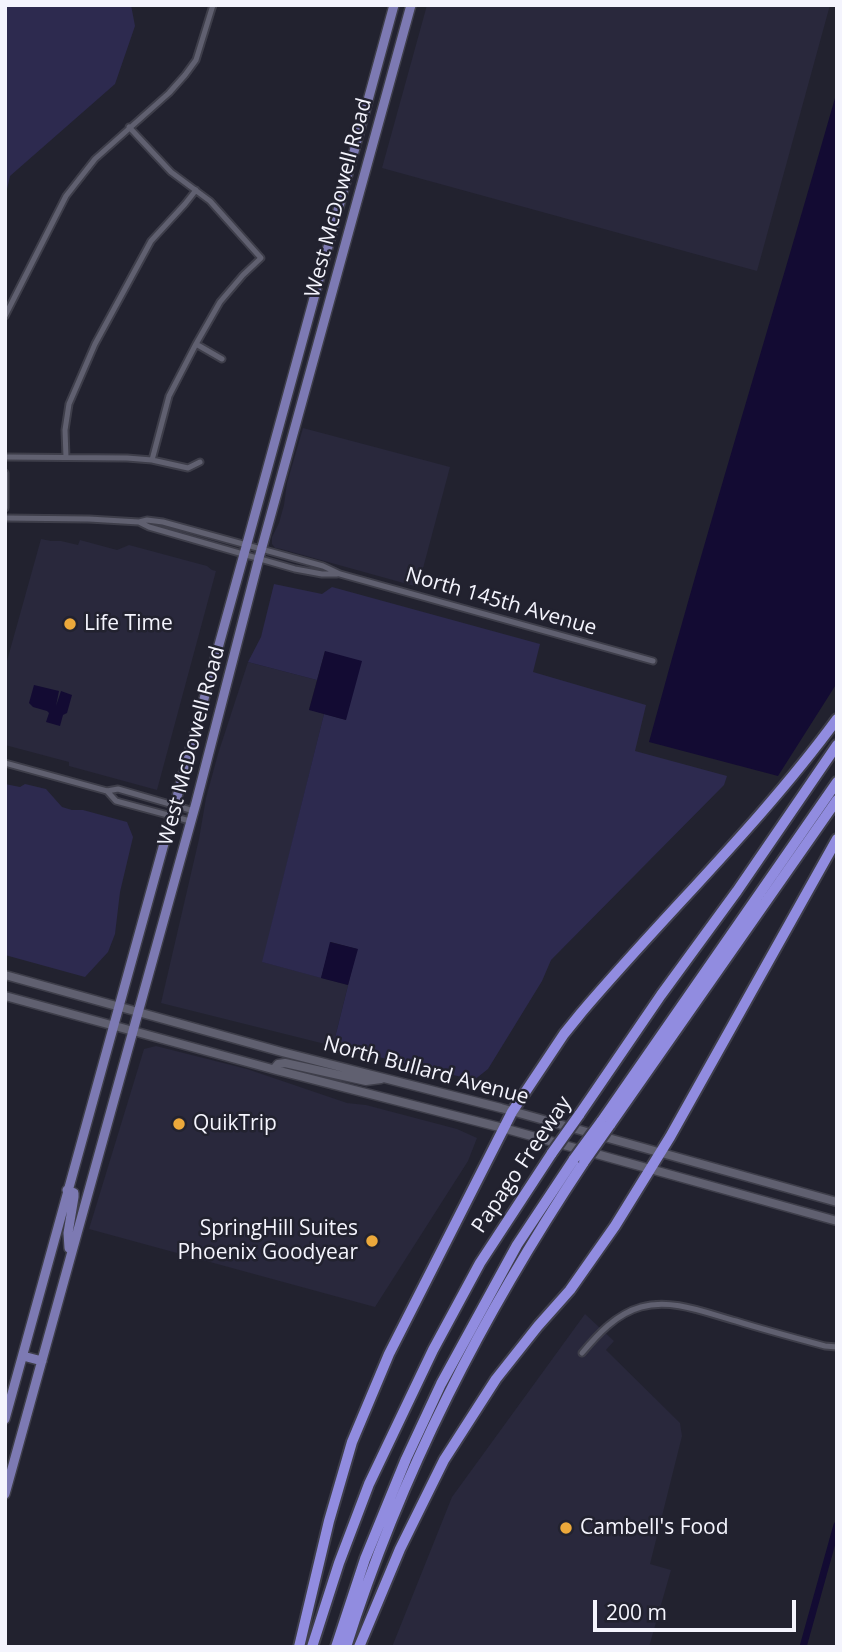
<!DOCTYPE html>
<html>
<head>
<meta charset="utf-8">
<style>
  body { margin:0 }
  #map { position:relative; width:842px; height:1652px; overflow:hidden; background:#22222f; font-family:"Open Sans",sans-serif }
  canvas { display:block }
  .frame { position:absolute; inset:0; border:7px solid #f4f4fd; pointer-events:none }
  .scale { position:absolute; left:593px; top:1600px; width:203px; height:32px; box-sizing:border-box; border:4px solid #f4f4fd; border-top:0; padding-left:9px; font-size:21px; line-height:24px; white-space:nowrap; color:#f4f4fd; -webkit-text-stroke:5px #22222f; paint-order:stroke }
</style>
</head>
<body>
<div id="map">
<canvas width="842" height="1652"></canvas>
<div class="frame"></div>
<div class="scale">200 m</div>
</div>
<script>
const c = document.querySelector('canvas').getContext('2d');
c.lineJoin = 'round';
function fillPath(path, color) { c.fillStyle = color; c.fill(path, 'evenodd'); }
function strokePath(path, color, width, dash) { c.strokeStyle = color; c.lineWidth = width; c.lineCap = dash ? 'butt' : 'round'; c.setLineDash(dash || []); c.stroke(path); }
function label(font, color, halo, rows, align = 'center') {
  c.font = font + ' "Open Sans",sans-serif'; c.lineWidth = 5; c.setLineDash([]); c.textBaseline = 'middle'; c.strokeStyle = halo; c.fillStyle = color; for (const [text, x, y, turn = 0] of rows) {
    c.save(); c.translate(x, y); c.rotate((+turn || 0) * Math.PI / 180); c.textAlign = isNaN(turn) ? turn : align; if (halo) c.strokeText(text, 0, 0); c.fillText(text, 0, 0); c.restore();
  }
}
const built = new Path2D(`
  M 427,5 L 830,5 L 757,271 L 382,168 Z
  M 303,428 L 450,467 L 418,587 L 281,549 L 275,548 L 272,544 L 272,537 L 279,523 L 284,505 L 287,483 Z
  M 41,539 L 51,541 L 61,541 L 78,545 L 80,540 L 117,550 L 129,545 L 207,566 L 212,570 L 216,571 L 157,790 L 69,766 L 69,762 L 5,745 L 5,668 Z
  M 248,662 L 317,680 L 309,709 L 324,714 L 263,962 L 348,985 L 333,1046 L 161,1003 L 199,839 L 206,798 L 218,754 Z
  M 156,1046 L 247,1069 L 347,1103 L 366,1105 L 457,1129 L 477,1138 L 468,1161 L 375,1307 L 89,1229 L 144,1049 Z
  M 585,1314 L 614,1341 L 606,1350 L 680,1423 L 682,1436 L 650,1564 L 671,1570 L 649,1647 L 392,1647 L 452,1497 Z`);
const green = new Path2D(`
  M 5,5 L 131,5 L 135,26 L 115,84 L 10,176 L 5,198 Z
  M 274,584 L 322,594 L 332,587 L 540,644 L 533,672 L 646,705 L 635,751 L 727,776 L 724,785 L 551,960 L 542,981 L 488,1069 L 474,1080 L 333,1046 L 357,949 L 331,942 L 321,978 L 262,962 L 324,714 L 346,720 L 325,651 L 317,680 L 248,662 L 261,637 Z
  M 5,784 L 20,787 L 25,784 L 46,789 L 62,807 L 72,810 L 83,810 L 127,822 L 133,837 L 120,892 L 115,934 L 108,952 L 85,977 L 5,955 Z`);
const water = new Path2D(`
  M 837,91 L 837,683 L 778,776 L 649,742 C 708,524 775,309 837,91 Z
  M 325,651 L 362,661 L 346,720 L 309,710 Z
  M 34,685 L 59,691 L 56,706 L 61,691 L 72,695 L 67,713 L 63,715 L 60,726 L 46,722 L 49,713 L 47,711 L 33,707 L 29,703 Z
  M 330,942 L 358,949 L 348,985 L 321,978 Z`);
const canal = new Path2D(`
  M 803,1647 L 837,1525`);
const street = new Path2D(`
  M 129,127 L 171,172 L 210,201 L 261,258 L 243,275 L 220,302 L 196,344 L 169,396 L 152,460
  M 5,316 L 66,196 L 95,159 L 169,93 L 185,75 L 196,60 L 213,5
  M 196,344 L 222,359
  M 5,457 L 127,458 L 152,460 L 188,468 L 200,462
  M 66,457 L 65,430 L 69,404 L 95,344 L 151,241 L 185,204 L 196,190
  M 5,473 L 5,508
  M 5,518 L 89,519 L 139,522 L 147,520 L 163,522 L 323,566 L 340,574 L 653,661
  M 139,522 L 149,527 L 295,569 L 322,574 L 337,574
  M 5,763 L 107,791 L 118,789 L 194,811
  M 107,791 L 116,801 L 190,821
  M 582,1353 C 598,1334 616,1314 641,1307 C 672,1298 706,1313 736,1321 C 765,1330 795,1338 825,1346 L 837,1347`);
const secondary = new Path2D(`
  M 5,975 L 282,1052 L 501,1108 L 837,1202
  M 5,996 L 276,1070 L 503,1128 L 837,1221
  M 274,1069 L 278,1064 L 285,1063 L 366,1081 L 381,1079`);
const primary = new Path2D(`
  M 67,1190 L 74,1193 L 74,1197 L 68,1233 L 69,1248
  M 23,1356 L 42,1361
  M 5,1419 C 134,948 267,477 394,5
  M 5,1494 L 196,803 L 259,558 L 411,5`);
const highway = new Path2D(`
  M 579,1115 L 661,995 L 737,891 L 837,745
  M 601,1122 L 837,782
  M 610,1125 L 837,800
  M 299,1647 L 329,1521 L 352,1442 L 389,1354 L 512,1112 L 564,1034 L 581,1013 C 665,914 760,824 837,719
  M 312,1647 L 339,1563 L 369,1484 L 433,1350 L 480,1263 L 552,1153
  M 336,1647 L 365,1559 L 406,1459 L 441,1384 L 517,1245 L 574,1159
  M 346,1647 C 401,1472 483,1314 584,1162
  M 359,1647 L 400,1549 L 444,1460 L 496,1379 L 538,1326 L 570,1290 L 615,1226 L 670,1137 L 837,839`);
const highwayBridge = new Path2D(`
  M 552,1153 L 579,1115
  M 574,1159 L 601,1122
  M 584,1162 L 610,1125`);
const markers = [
  [70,624,7,"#eca93b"],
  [179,1124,7,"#eca93b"],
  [372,1241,7,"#eca93b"],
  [566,1528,7,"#eca93b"]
];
const streetNames = [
  ["West McDowell Road",339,198,-75],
  ["North 145th Avenue",501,602,16],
  ["West McDowell Road",192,746,-75],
  ["North Bullard Avenue",426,1071,15],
  ["Papago Freeway",522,1165,-56]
];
const poiNames = [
  ["Life Time",84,624],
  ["QuikTrip",193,1124],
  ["SpringHill Suites",358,1229,"right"],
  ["Phoenix Goodyear",358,1253,"right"],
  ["Cambell's Food",580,1528]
];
fillPath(built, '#29283c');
fillPath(green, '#2d2a4f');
fillPath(water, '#130b33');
strokePath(canal, '#130b33', 7);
strokePath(street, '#3e3e4a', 9);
strokePath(secondary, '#3e3e4a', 11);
strokePath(primary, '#3e3e4a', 12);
strokePath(highway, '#3e3e4a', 14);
strokePath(street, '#606070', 5);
strokePath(secondary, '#606070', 8);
strokePath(primary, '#7d7ab3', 9);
strokePath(highway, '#918ce0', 10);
strokePath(highwayBridge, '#3e3e4a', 14, []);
strokePath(highwayBridge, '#918ce0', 10);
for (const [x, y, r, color] of markers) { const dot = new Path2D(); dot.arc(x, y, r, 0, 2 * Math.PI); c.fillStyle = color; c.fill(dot); strokePath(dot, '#22222f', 2.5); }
label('21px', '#f4f4fd', '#22222f', streetNames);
label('21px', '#f4f4fd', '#22222f', poiNames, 'left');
</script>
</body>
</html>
